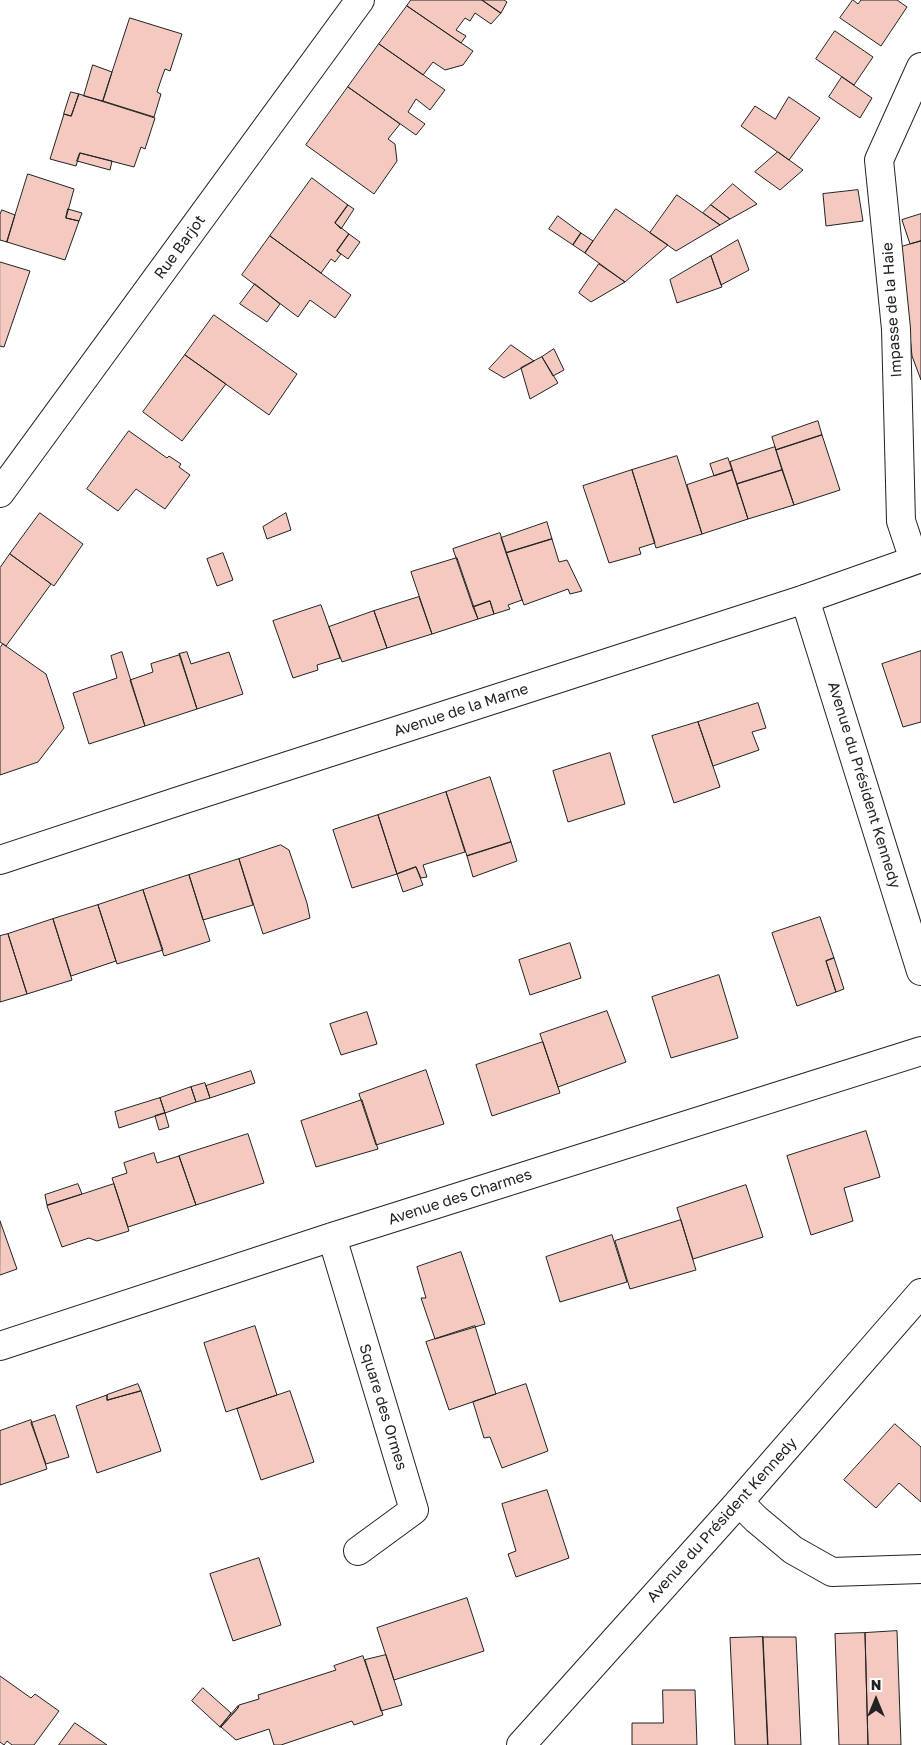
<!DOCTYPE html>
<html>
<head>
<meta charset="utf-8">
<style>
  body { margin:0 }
  #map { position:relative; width:921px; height:1745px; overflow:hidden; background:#fff; font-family:"Golos Text",sans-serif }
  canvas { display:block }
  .north { position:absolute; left:851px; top:1675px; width:50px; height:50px; -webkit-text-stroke:4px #fff; paint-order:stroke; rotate:0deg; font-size:14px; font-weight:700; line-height:20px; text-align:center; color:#222 }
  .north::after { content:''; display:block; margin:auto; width:18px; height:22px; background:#222; clip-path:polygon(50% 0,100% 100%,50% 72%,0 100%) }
</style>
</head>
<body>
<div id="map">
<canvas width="921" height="1745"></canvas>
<div class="north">N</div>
</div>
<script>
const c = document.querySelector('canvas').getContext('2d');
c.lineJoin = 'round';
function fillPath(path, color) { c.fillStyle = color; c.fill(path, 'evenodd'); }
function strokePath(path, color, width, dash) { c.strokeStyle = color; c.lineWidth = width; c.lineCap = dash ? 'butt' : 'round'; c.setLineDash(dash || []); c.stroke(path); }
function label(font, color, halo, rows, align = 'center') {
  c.font = font + ' "Golos Text",sans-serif'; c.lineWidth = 4; c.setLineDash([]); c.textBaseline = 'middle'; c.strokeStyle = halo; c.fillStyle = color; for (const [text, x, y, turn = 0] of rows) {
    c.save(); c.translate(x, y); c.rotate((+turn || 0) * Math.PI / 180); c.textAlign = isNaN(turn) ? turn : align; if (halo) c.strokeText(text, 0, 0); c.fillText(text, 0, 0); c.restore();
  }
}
const building = new Path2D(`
  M 411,0 L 482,0 L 501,13 L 491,24 L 475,13 L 470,21 L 465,18 L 456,30 L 466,36 L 461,43 L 407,6 Z
  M 482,0 L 504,0 L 507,2 L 501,13 Z
  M 853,0 L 858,4 L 861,0 L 897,0 L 907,7 L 881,46 L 840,18 Z
  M 407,6 L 473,51 L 463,65 L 445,70 L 433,62 L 423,75 L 379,44 Z
  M 130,18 L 182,34 L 170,71 L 165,69 L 161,80 L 157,92 L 161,94 L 154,117 L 103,101 Z
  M 835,31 L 873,57 L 854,85 L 816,59 Z
  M 379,44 L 445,90 L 430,110 L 416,99 L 408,112 L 425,124 L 416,135 L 348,87 Z
  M 93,65 L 112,72 L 103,101 L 84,96 Z
  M 842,77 L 872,98 L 860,118 L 829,97 Z
  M 348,87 L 400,124 L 388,139 L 395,144 L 397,161 L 374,194 L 306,145 Z
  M 71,92 L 79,94 L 71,116 L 64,114 Z
  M 79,94 L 155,118 L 145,149 L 141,147 L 134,167 L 80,153 L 76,166 L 50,159 L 64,114 L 71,116 Z
  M 789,97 L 820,118 L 789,160 L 741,126 L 755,106 L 775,119 Z
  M 778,152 L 803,170 L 780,190 L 755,172 Z
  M 80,153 L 112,161 L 110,170 L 77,161 Z
  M 28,174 L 74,189 L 66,218 L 79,221 L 65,260 L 7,242 Z
  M 312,178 L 348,205 L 335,223 L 349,234 L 337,251 L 341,254 L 335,262 L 331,259 L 321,273 L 270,236 Z
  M 733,184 L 757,204 L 730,219 L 711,205 Z
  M 858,190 L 863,221 L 826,226 L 823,194 Z
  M 677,195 L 720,225 L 676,251 L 650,233 Z
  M 348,205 L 354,209 L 341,229 L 335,223 Z
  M 711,205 L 730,219 L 720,225 L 703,213 Z
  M 68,209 L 82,213 L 79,221 L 66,218 Z
  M 616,209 L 668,245 L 625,282 L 585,253 Z
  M 2,210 L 15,215 L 7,242 L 0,240 L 0,215 Z
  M 921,214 L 921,241 L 910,244 L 902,220 Z
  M 558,216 L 581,233 L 573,245 L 549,229 Z
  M 581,233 L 593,241 L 585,253 L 573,245 Z
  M 349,234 L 360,242 L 348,259 L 337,251 Z
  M 270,236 L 351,295 L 335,318 L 310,300 L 298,317 L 242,275 Z
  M 738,240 L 749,270 L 721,285 L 711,256 Z
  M 921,241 L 921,380 L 912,356 L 901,247 Z
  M 711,256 L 722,287 L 677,303 L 670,280 Z
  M 0,262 L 30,271 L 4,347 L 0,346 Z
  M 599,264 L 625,282 L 591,302 L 579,293 Z
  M 255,284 L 280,304 L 267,322 L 240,304 Z
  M 214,315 L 297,374 L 269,415 L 185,355 Z
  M 511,345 L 534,361 L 504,378 L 489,369 Z
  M 554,349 L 564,370 L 553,376 L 542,357 Z
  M 185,355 L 226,384 L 182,441 L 143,412 Z
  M 542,357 L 558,383 L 530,399 L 521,368 Z
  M 818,421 L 822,435 L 776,450 L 772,437 Z
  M 129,431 L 167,458 L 169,456 L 181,464 L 179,467 L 190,475 L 165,509 L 136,489 L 118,511 L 87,489 Z
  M 822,435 L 840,490 L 794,505 L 776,450 Z
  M 775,447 L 782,470 L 737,484 L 730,462 Z
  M 677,456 L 702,534 L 656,548 L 632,470 Z
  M 728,458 L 732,470 L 714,476 L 710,464 Z
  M 632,470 L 655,543 L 639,548 L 641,554 L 609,563 L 583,486 Z
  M 732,470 L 748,519 L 702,534 L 687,485 Z
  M 782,470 L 794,505 L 748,519 L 737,484 Z
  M 40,513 L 83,544 L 54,586 L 10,554 Z
  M 286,513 L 291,530 L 267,539 L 263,527 Z
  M 547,522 L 552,539 L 506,553 L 501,538 Z
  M 500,533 L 522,600 L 508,605 L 510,609 L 494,614 L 490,601 L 473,607 L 453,549 Z
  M 552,539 L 559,562 L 567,560 L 582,591 L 570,594 L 568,589 L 524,605 L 506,553 Z
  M 223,553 L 233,580 L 217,586 L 207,559 Z
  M 10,554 L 51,584 L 6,646 L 0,642 L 0,568 Z
  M 457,558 L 478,619 L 432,634 L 411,572 Z
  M 419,597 L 432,634 L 387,648 L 374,611 Z
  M 490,601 L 494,614 L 478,619 L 473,607 Z
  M 321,605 L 340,658 L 317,665 L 318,670 L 293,678 L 273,621 Z
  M 374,611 L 387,648 L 342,662 L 329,627 Z
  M 3,644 L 46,674 L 64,728 L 38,762 L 0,775 L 0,648 Z
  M 921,651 L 921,722 L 903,727 L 882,664 Z
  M 122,652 L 145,726 L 89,744 L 73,693 L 117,678 L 111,656 Z
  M 187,652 L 191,664 L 229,652 L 243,694 L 197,709 L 179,654 Z
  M 180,655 L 197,709 L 145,726 L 130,680 L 153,672 L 151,664 Z
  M 758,703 L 766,728 L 752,732 L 759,750 L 713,766 L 698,722 Z
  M 698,722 L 720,787 L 674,803 L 652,736 Z
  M 610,753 L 625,804 L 568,822 L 553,771 Z
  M 490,777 L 511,842 L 467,856 L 446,792 Z
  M 446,792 L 465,852 L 423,865 L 427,877 L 421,878 L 416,867 L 397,874 L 378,815 Z
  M 378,815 L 397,874 L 352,888 L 333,830 Z
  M 511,842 L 517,861 L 473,877 L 467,856 Z
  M 281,845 L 289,850 L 307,903 L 310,918 L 263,934 L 239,859 Z
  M 239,859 L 253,905 L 203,920 L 189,875 Z
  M 416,867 L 423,885 L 403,892 L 397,874 Z
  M 189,875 L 210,941 L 164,956 L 143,890 Z
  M 143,890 L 163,950 L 117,964 L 98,905 Z
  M 98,905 L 116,961 L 71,976 L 53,919 Z
  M 820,917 L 834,958 L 826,961 L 836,992 L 797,1006 L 772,933 Z
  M 53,919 L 72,980 L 27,994 L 8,934 Z
  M 8,934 L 27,994 L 0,1002 L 0,936 Z
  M 570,943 L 581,978 L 530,995 L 519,960 Z
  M 834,958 L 844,989 L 836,992 L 826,961 Z
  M 719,975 L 738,1038 L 671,1058 L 652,997 Z
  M 607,1011 L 626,1062 L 558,1087 L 540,1034 Z
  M 367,1012 L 377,1044 L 341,1055 L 330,1024 Z
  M 543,1042 L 560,1093 L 492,1116 L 476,1065 Z
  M 426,1070 L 444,1124 L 376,1145 L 359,1094 Z
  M 251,1071 L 255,1083 L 210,1098 L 206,1086 Z
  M 205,1083 L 210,1098 L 196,1102 L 191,1087 Z
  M 191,1087 L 196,1102 L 165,1113 L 160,1098 Z
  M 160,1098 L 165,1113 L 119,1128 L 115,1112 Z
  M 362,1100 L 378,1149 L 316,1167 L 301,1121 Z
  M 165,1113 L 169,1127 L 159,1130 L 155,1116 Z
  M 866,1131 L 880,1177 L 844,1188 L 853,1221 L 811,1235 L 787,1156 Z
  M 248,1134 L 264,1183 L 196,1205 L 179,1156 Z
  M 154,1153 L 157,1163 L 179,1156 L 196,1205 L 128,1227 L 112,1178 L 127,1173 L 124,1163 Z
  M 78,1184 L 82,1194 L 47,1205 L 45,1195 Z
  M 114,1184 L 129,1231 L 97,1241 L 89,1238 L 62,1247 L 47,1206 Z
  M 746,1185 L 763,1237 L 693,1259 L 677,1208 Z
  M 681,1220 L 696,1270 L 630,1289 L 615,1241 Z
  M 0,1221 L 17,1269 L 0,1275 Z
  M 612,1235 L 627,1282 L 560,1302 L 546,1257 Z
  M 461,1252 L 485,1324 L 435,1339 L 421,1298 L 426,1298 L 417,1267 Z
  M 255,1326 L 277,1395 L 226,1412 L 204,1343 Z
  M 475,1326 L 496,1394 L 449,1410 L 426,1342 Z
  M 138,1384 L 141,1391 L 107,1400 L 107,1395 Z
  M 526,1384 L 548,1451 L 502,1468 L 490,1437 L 484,1438 L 473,1402 Z
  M 141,1391 L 161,1451 L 97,1473 L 76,1406 L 107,1395 L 107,1400 Z
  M 290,1391 L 314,1462 L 261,1480 L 237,1409 Z
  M 55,1415 L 69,1457 L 46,1464 L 31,1423 Z
  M 31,1420 L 47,1469 L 0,1485 L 0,1431 Z
  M 895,1424 L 921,1447 L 921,1502 L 899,1483 L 876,1508 L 844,1480 Z
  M 547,1490 L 569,1558 L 516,1577 L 508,1554 L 516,1551 L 502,1504 Z
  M 259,1558 L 281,1625 L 233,1641 L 210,1574 Z
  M 467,1598 L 484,1651 L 394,1680 L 377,1628 Z
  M 897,1631 L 901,1745 L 868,1745 L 865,1633 Z
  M 865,1633 L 868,1745 L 839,1745 L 835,1634 Z
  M 763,1637 L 796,1637 L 801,1745 L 768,1745 Z
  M 763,1637 L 768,1745 L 735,1745 L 730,1638 Z
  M 386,1655 L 402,1705 L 381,1711 L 365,1660 Z
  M 363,1656 L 383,1715 L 354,1725 L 352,1721 L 281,1745 L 274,1745 L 269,1729 L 236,1740 L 221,1727 L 238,1708 L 239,1705 L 259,1699 L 258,1695 L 336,1670 L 334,1666 Z
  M 0,1676 L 31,1698 L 35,1694 L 59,1711 L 34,1745 L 12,1745 L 7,1741 L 4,1745 L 0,1742 Z
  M 203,1688 L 231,1713 L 220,1727 L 192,1701 Z
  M 663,1690 L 695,1690 L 697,1745 L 632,1745 L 632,1723 L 663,1723 Z
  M 238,1706 L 238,1708 L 221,1727 L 220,1727 Z
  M 75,1723 L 107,1745 L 59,1745 Z`);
const minor = new Path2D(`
  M 0,493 L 360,0
  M 914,560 L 901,521 L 896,329 L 879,160 L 921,67
  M 332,1237 L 414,1510 L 358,1551
  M 0,1346 L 332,1237 L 921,1051
  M 739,1502 L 756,1519 L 793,1550 L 832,1572 L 921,1569`);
const tertiary = new Path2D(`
  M 805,599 L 921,971
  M 521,1745 L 739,1502 L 921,1293`);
const secondary = new Path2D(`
  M 0,860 L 182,800 L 805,599 L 921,558`);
const streetNames = [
  ["Rue Barjot",180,247,-54],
  ["Impasse de la Haie",892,310,-94],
  ["Avenue de la Marne",461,710,-18],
  ["Avenue du Président Kennedy",864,785,73],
  ["Avenue des Charmes",460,1197,-18],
  ["Square des Ormes",383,1407,73],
  ["Avenue du Président Kennedy",722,1520,-48]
];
fillPath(building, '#f3c9c0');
strokePath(building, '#222', 1);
strokePath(minor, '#222', 30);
strokePath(tertiary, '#222', 30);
strokePath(secondary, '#222', 30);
strokePath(minor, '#fff', 28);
strokePath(tertiary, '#fff', 28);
strokePath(secondary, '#fff', 28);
label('15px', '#222', '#fff', streetNames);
</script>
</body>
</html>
